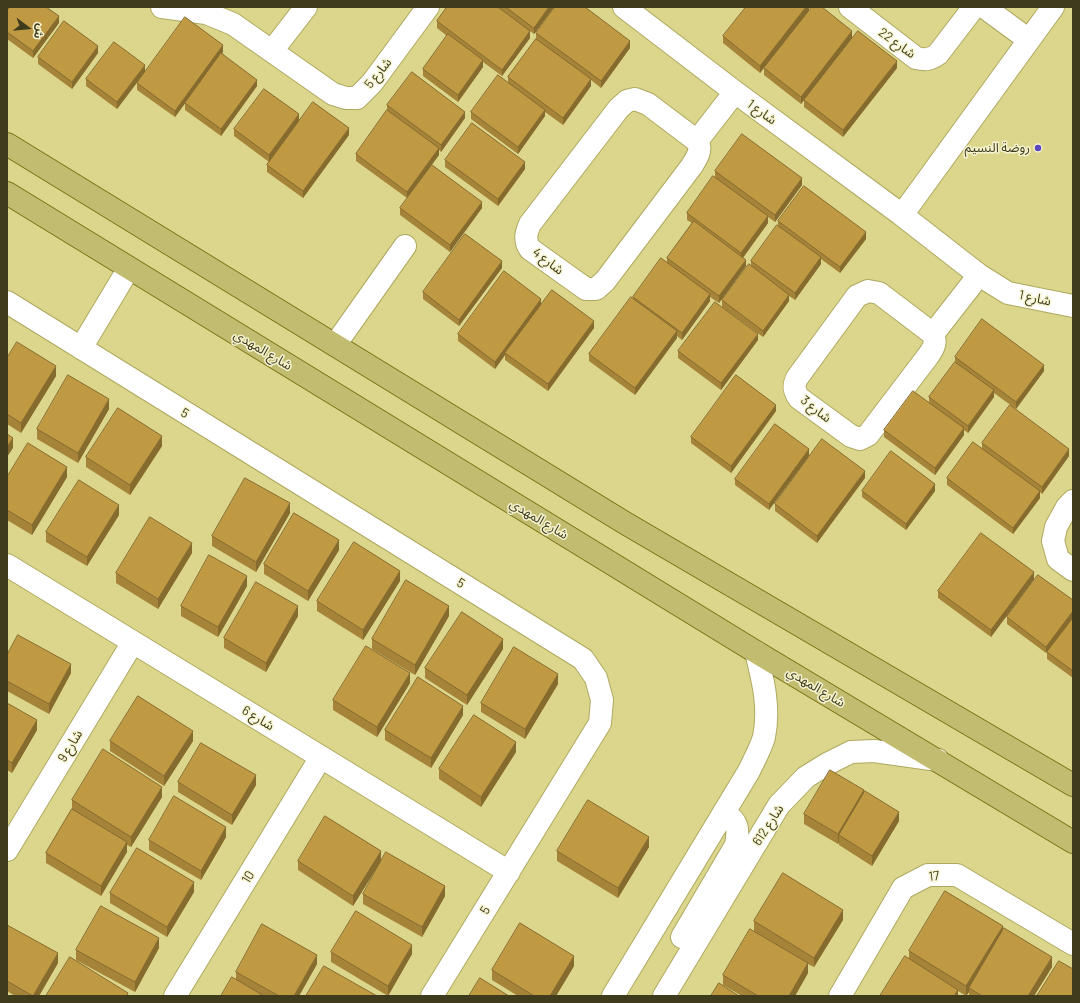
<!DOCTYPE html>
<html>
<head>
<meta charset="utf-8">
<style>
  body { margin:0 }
  #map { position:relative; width:1080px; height:1003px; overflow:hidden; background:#dbd68b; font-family:Barlow,"Noto Sans Arabic",sans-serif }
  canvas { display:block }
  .frame { position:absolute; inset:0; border:8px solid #3f3c1e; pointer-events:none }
  .north { position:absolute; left:8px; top:8px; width:40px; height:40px; -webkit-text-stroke:3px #f7f5d1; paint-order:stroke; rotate:106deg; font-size:11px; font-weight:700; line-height:16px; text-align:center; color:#3f3c1e }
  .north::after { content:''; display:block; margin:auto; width:14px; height:18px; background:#3f3c1e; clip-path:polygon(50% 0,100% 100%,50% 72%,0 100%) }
</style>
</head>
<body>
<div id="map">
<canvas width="1080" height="1003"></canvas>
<div class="frame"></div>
<div class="north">ش</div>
</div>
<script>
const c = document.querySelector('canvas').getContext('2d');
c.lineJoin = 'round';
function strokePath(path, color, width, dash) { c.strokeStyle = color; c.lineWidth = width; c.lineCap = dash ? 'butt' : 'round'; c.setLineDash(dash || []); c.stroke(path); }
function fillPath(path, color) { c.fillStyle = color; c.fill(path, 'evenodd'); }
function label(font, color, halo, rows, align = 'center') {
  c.font = font + ' Barlow,"Noto Sans Arabic",sans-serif'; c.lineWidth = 3; c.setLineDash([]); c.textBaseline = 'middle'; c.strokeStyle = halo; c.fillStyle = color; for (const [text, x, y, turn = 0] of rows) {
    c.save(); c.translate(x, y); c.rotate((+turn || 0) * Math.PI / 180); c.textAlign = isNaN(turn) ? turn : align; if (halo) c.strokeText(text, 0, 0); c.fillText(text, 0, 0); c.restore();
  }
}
const minor = new Path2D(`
  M 162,7 L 206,13 L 233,24 L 333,94 L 346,98 L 357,98 L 372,83 L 428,7
  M 624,7 L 735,92 L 902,215 L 979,275 L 1008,293 L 1073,306
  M 850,7 L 916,58 C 925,60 930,60 938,54 L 974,7
  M 984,7 L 1029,40
  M 272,51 L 306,7
  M 635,99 L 648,104 L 697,141 C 703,150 696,159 691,167 L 605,281 L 596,289 L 586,289 L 530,249 C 524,240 526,233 530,224 L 619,108 L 627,101 Z
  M 697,141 L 735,92
  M 902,215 L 1053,7
  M 868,291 L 879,293 L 933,334 C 937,343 933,349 928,356 L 868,435 L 860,439 L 851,436 L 799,398 C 794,391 793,386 797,378 L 857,296 Z
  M 7,302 L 583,659 L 596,678 L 602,700 L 600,723 L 432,996
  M 933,334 L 979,275
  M 335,345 L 405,246
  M 81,348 L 129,268
  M 1073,501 L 1067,507 L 1056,527 L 1053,541 L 1058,559 L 1073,570
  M 7,565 L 509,872
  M 7,850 L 133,642
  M 682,937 L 736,845 C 739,828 738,822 724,812
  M 175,996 L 321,757
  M 613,996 L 749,771 C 754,760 761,748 764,737 C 770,708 763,680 756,652
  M 664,996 L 779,805 L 806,777 L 827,764 L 851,752 L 874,751 L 938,760
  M 840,996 L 903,888 L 928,875 L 957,875 L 1073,944`);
const major = new Path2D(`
  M 7,144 L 625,523 L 1073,785
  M 7,193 L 756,652 L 1073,842`);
const wall = new Path2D(`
  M 447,7 L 554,7 L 534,34 L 530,31 L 530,38 L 502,76 L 483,62 L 483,67 L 458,102 L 423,76 L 423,69 L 447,36 L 437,28 L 437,21 Z
  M 809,7 L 760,73 L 723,43 L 723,36 Z
  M 7,11 L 59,23 L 33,58 L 7,39 Z
  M 536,33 L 630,48 L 601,88 L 591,80 L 591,86 L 563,125 L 545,112 L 545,116 L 518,154 L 471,119 L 471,112 L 508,82 L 508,77 L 536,39 Z
  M 852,38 L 801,104 L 764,75 L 764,68 Z
  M 223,52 L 222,53 L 257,86 L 221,136 L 185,110 L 185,103 L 175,117 L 137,90 L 137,83 Z
  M 98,53 L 72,89 L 38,64 L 38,57 Z
  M 897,68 L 843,137 L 804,107 L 804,100 Z
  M 145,72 L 117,109 L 86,86 L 86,79 Z
  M 387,105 L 465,118 L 441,152 L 439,150 L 439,155 L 407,198 L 356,161 L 356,154 L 387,111 Z
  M 299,121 L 349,135 L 303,198 L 267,172 L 267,165 L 269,162 L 234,136 L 234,129 Z
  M 445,160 L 525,169 L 498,206 L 445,167 Z
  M 715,171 L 802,185 L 775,222 L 768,217 L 768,223 L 743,258 L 746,266 L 719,303 L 710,297 L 710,301 L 682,340 L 677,336 L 677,338 L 635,395 L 589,361 L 589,354 L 633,299 L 633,297 L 667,262 L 667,258 L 692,223 L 687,220 L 687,213 L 715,177 Z
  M 400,208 L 482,208 L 450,252 L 400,215 Z
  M 778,221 L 866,239 L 840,273 L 821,259 L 821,264 L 795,300 L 789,296 L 789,301 L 763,337 L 722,307 L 722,300 L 751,266 L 751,261 L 778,226 Z
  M 502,268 L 459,326 L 423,299 L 423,292 Z
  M 541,304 L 594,328 L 548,391 L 505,360 L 505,355 L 495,369 L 458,341 L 458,334 Z
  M 758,340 L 721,390 L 678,358 L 678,351 Z
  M 955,357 L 1044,371 L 1016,409 L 994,393 L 994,397 L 968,433 L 964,430 L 964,435 L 935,475 L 884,437 L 884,430 L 929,403 L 929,397 L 955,363 Z
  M 7,358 L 56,376 L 21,433 L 7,424 Z
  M 109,409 L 78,463 L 37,439 L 37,429 Z
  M 776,411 L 731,473 L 691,443 L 691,437 Z
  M 982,443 L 1069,456 L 1042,494 L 1040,492 L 1040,498 L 1013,534 L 947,485 L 947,478 L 982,448 Z
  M 162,446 L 130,495 L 86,467 L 86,457 Z
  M 809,456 L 769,510 L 735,485 L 735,479 Z
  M 7,477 L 67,477 L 32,535 L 7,520 Z
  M 865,478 L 817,543 L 775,511 L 775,504 Z
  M 862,491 L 935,491 L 906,530 L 862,497 Z
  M 290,513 L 256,572 L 212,546 L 212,536 Z
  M 119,515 L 87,566 L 46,542 L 46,532 Z
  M 339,550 L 308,601 L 264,574 L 264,564 Z
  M 192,553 L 158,609 L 116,583 L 116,573 Z
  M 1034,579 L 991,637 L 938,598 L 938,591 Z
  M 400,581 L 363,640 L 317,611 L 317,601 Z
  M 247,586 L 218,637 L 181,616 L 181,606 Z
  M 1073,600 L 1073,678 L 1047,659 L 1047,652 L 1046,653 L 1007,624 L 1007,617 Z
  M 298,616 L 266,672 L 224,648 L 224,638 Z
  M 449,616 L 415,675 L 372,649 L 372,639 Z
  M 503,649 L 467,705 L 425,678 L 425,668 Z
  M 7,655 L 71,673 L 49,714 L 7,691 Z
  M 410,683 L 377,737 L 333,710 L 333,700 Z
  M 558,684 L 525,739 L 481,712 L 481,703 Z
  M 7,703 L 37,730 L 12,773 L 7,770 Z
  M 463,715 L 431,768 L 385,740 L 385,730 Z
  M 110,741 L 193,741 L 164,786 L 110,751 Z
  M 516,752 L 481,807 L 439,779 L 439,769 Z
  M 178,782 L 256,785 L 232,825 L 178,792 Z
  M 864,794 L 899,821 L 872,866 L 839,845 L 839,842 L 838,844 L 804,824 L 804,814 Z
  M 162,797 L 131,847 L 127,845 L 127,852 L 101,896 L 46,863 L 46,853 L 72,809 L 72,800 Z
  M 226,837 L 201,880 L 149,850 L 149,840 Z
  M 649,847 L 618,898 L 557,861 L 557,851 Z
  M 298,861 L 381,861 L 353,906 L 298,870 Z
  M 194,892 L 167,937 L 110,903 L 110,893 Z
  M 363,894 L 445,896 L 422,937 L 363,904 Z
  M 843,920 L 814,967 L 808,964 L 808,973 L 795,996 L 742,996 L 723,985 L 723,975 L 754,931 L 754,921 Z
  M 7,925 L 58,963 L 39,996 L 15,996 L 7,991 Z
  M 1003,932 L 1052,967 L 1034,996 L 969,996 L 969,992 L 966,996 L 958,991 L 958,996 L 909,959 L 909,951 Z
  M 159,948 L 135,992 L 76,960 L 76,950 Z
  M 331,952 L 412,954 L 388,996 L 331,962 Z
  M 317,964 L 299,996 L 221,996 L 236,980 L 236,972 Z
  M 574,966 L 556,996 L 518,996 L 492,980 L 492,970 Z`);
const shadedWall = new Path2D(`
  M 549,7 L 554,7 L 534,34 L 534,28 Z
  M 806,7 L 809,7 L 809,11 L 760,73 L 760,66 Z
  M 59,16 L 59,23 L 33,58 L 33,51 Z
  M 530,31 L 530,38 L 502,76 L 502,70 Z
  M 852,31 L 852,38 L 801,104 L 801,97 Z
  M 630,41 L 630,48 L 601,88 L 601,81 Z
  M 223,45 L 223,52 L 175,117 L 175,111 Z
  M 98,46 L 98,53 L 72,89 L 72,82 Z
  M 483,60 L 483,67 L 458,102 L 458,95 Z
  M 897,61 L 897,68 L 843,137 L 843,130 Z
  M 145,65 L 145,72 L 117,109 L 117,102 Z
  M 591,79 L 591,86 L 563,125 L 563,118 Z
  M 257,80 L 257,86 L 221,136 L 221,129 Z
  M 545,110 L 545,116 L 518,154 L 518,147 Z
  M 465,112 L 465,118 L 441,152 L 441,145 Z
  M 299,114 L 299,121 L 269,162 L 269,155 Z
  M 349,128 L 349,135 L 303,198 L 303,191 Z
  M 439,148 L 439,155 L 407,198 L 407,192 Z
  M 525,162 L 525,169 L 498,206 L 498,199 Z
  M 802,178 L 802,185 L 775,222 L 775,215 Z
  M 482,202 L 482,208 L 450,252 L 450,245 Z
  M 768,216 L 768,223 L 741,260 L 741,253 Z
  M 866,232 L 866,239 L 840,273 L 840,267 Z
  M 821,257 L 821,264 L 795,300 L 795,293 Z
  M 746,260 L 746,266 L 719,303 L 719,296 Z
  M 502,261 L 502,268 L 459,326 L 459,320 Z
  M 710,294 L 710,301 L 682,340 L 682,333 Z
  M 789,295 L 789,301 L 763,337 L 763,331 Z
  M 541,299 L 541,306 L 505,353 L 505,355 L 495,369 L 495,362 Z
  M 594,321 L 594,328 L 548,391 L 548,384 Z
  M 677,331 L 677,338 L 635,395 L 635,388 Z
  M 758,334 L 758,340 L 721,390 L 721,383 Z
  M 1044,365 L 1044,371 L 1016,409 L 1016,402 Z
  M 56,366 L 56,376 L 21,433 L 21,423 Z
  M 994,390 L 994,397 L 968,433 L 968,426 Z
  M 109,399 L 109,409 L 78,463 L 78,453 Z
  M 776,405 L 776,411 L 731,473 L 731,466 Z
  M 964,428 L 964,435 L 935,475 L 935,468 Z
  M 162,436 L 162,446 L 130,495 L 130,485 Z
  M 13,438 L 13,448 L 7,457 L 7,447 Z
  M 809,449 L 809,456 L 769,510 L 769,504 Z
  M 1069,449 L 1069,456 L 1042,494 L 1042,487 Z
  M 67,467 L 67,477 L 32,535 L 32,525 Z
  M 865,471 L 865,478 L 817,543 L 817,536 Z
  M 935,484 L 935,491 L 906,530 L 906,524 Z
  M 1040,491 L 1040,498 L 1013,534 L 1013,528 Z
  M 290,503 L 290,513 L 256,572 L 256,562 Z
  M 119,505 L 119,515 L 87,566 L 87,557 Z
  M 339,540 L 339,550 L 308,601 L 308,591 Z
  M 192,543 L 192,553 L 158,609 L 158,599 Z
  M 400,571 L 400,581 L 363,640 L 363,630 Z
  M 1034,572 L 1034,579 L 991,637 L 991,630 Z
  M 247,576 L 247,586 L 218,637 L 218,627 Z
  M 298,606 L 298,616 L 266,672 L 266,663 Z
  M 449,606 L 449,616 L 415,675 L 415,665 Z
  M 1073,611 L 1073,617 L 1046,653 L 1046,647 Z
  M 503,639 L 503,649 L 467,705 L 467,695 Z
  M 71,664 L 71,673 L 49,714 L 49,704 Z
  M 410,673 L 410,683 L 377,737 L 377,727 Z
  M 558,674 L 558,684 L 525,739 L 525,729 Z
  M 463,706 L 463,715 L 431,768 L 431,758 Z
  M 37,720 L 37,730 L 12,773 L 12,763 Z
  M 193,731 L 193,741 L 164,786 L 164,776 Z
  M 516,742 L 516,752 L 481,807 L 481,797 Z
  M 256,775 L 256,785 L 232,825 L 232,815 Z
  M 162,787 L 162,797 L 131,847 L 131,837 Z
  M 864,790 L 864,800 L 839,835 L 839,842 L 838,844 L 838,834 Z
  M 899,812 L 899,821 L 872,866 L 872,856 Z
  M 226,827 L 226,837 L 201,880 L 201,871 Z
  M 649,837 L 649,847 L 618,898 L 618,888 Z
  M 127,842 L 127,852 L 101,896 L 101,886 Z
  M 381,851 L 381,861 L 353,906 L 353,896 Z
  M 194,882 L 194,892 L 167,937 L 167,927 Z
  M 445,886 L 445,896 L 422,937 L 422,927 Z
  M 843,910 L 843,920 L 814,967 L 814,958 Z
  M 1003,926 L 1003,936 L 969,988 L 969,992 L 966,996 L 966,986 Z
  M 159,938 L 159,948 L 135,992 L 135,982 Z
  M 412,945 L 412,954 L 388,996 L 388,986 Z
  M 58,953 L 58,963 L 39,996 L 33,996 Z
  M 317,955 L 317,964 L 299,996 L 294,996 Z
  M 574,956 L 574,966 L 556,996 L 550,996 Z
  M 1052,957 L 1052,967 L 1034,996 L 1028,996 Z
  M 808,963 L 808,973 L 795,996 L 789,996 Z
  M 958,990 L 958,996 L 954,996 Z`);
const building = new Path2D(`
  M 10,7 L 46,7 L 59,16 L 33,51 L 7,32 L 7,11 Z
  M 447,7 L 498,7 L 530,31 L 502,70 L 437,21 Z
  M 506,7 L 549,7 L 534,28 Z
  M 555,7 L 585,7 L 630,41 L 601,81 L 536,33 Z
  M 746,7 L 806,7 L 760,66 L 723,36 Z
  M 812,7 L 822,7 L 852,31 L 801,97 L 764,68 Z
  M 185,17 L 223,45 L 175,111 L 137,83 Z
  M 64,21 L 98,46 L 72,82 L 38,57 Z
  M 858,31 L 897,61 L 843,130 L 804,100 Z
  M 448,34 L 483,60 L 458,95 L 423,69 Z
  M 536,39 L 591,79 L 563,118 L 508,77 Z
  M 114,42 L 145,65 L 117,102 L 86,79 Z
  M 221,53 L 257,80 L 221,129 L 185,103 Z
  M 412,72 L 465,112 L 441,145 L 387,105 Z
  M 498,75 L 545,110 L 518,147 L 471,112 Z
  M 264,89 L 299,114 L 269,155 L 234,129 Z
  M 313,102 L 349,128 L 303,191 L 267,165 Z
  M 387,110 L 439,148 L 407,192 L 356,154 Z
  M 472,123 L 525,162 L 498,199 L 445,160 Z
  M 742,134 L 802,178 L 775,215 L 715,171 Z
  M 432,165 L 482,202 L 450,245 L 400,208 Z
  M 713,176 L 768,216 L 741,253 L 687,213 Z
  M 804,186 L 866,232 L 840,267 L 778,221 Z
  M 694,221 L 746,260 L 719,296 L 667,258 Z
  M 777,225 L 821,257 L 795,293 L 751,261 Z
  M 465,234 L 502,261 L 459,320 L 423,292 Z
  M 661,258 L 710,294 L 682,333 L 633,297 Z
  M 749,264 L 789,295 L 763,331 L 722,300 Z
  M 504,271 L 541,299 L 495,362 L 458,334 Z
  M 552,290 L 594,321 L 548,384 L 505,353 Z
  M 631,297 L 677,331 L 635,388 L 589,354 Z
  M 715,302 L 758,334 L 721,383 L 678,351 Z
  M 982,319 L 1044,365 L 1016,402 L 955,357 Z
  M 17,342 L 56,366 L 21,423 L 7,414 L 7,358 Z
  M 955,362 L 994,390 L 968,426 L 929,397 Z
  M 68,375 L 109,399 L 78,453 L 37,429 Z
  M 736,375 L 776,405 L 731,466 L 691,437 Z
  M 913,391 L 964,428 L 935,468 L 884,430 Z
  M 1010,405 L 1069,449 L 1042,487 L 982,443 Z
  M 118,408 L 162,436 L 130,485 L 86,457 Z
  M 775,424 L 809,449 L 769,504 L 735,479 Z
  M 7,434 L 13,438 L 7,447 Z
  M 822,439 L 865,471 L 817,536 L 775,504 Z
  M 973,442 L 1040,491 L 1013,528 L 947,478 Z
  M 28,443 L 67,467 L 32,525 L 7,510 L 7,477 Z
  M 891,451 L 935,484 L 906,524 L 862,491 Z
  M 245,478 L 290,503 L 256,562 L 212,536 Z
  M 79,480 L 119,505 L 87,557 L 46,532 Z
  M 294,513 L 339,540 L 308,591 L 264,564 Z
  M 150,517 L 192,543 L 158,599 L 116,573 Z
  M 981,533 L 1034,572 L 991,630 L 938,591 Z
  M 354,542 L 400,571 L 363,630 L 317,601 Z
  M 209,555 L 247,576 L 218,627 L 181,606 Z
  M 1038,575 L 1073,600 L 1073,611 L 1046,647 L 1007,617 Z
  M 406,580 L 449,606 L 415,665 L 372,639 Z
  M 256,582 L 298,606 L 266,663 L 224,638 Z
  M 462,612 L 503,639 L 467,695 L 425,668 Z
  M 1073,618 L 1073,671 L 1047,652 Z
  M 18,635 L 71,664 L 49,704 L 7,681 L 7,655 Z
  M 366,646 L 410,673 L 377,727 L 333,700 Z
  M 514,647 L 558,674 L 525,729 L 481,703 Z
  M 418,677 L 463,706 L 431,758 L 385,730 Z
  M 138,696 L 193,731 L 164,776 L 110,741 Z
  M 7,703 L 37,720 L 12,763 L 7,760 Z
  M 474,715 L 516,742 L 481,797 L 439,769 Z
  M 201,743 L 256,775 L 232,815 L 178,782 Z
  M 103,749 L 162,787 L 131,837 L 72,800 Z
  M 830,770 L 864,790 L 838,834 L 804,814 Z
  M 865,791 L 899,812 L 872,856 L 839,835 Z
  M 174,796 L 226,827 L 201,871 L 149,840 Z
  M 588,800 L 649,837 L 618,888 L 557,851 Z
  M 72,809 L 127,842 L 101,886 L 46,853 Z
  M 325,816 L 381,851 L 353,896 L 298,861 Z
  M 137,848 L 194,882 L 167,927 L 110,893 Z
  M 386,852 L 445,886 L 422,927 L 363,894 Z
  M 783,873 L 843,910 L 814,958 L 754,921 Z
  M 945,891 L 1003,926 L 966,986 L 909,951 Z
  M 101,906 L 159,938 L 135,982 L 76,950 Z
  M 356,911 L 412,945 L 388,986 L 331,952 Z
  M 520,923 L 574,956 L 550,996 L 534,996 L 492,970 Z
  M 262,924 L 317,955 L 294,996 L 279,996 L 236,972 Z
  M 7,925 L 58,953 L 33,996 L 7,981 Z
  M 1004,928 L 1052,957 L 1028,996 L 982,996 L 969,988 Z
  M 750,929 L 808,963 L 789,996 L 758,996 L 723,975 Z
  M 905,956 L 958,990 L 954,996 L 880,996 Z
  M 70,957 L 128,993 L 127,996 L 46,996 Z
  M 1059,961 L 1073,969 L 1073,996 L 1037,996 Z
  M 324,966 L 377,996 L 306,996 Z
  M 232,977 L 264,996 L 221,996 Z
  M 480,978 L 509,996 L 469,996 Z
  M 719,983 L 739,996 L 711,996 Z`);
const markers = [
  [1038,148,4,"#5a46be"]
];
const streetNames = [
  ["شارع 22",897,43,36],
  ["شارع 5",378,73,-51],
  ["شارع 1",762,112,36],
  ["شارع 4",548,261,37],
  ["شارع 1",1035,298,12],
  ["شارع المهدي",263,350,31],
  ["شارع 3",816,409,38],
  ["5",185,413,32],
  ["شارع المهدي",539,519,31],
  ["5",461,583,32],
  ["شارع المهدي",816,687,31],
  ["شارع 6",258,718,31],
  ["شارع 9",70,746,-59],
  ["شارع 612",768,825,-57],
  ["17",934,876,-7],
  ["10",248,877,-59],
  ["5",485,910,-58]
];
const poiNames = [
  ["روضة النسيم",1030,148]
];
strokePath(minor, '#aea960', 24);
strokePath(major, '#797215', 24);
strokePath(minor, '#fff', 22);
strokePath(major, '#c1bc70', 22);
fillPath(wall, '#a5843a');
fillPath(shadedWall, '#866b2f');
fillPath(building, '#c09943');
strokePath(building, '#866b2f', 1);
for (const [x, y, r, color] of markers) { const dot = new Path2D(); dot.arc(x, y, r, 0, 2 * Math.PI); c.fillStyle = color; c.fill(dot); strokePath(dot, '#f7f5d1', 1.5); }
label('13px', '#3f3c1e', '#f7f5d1', streetNames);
label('13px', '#3f3c1e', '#f7f5d1', poiNames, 'right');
</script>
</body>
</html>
